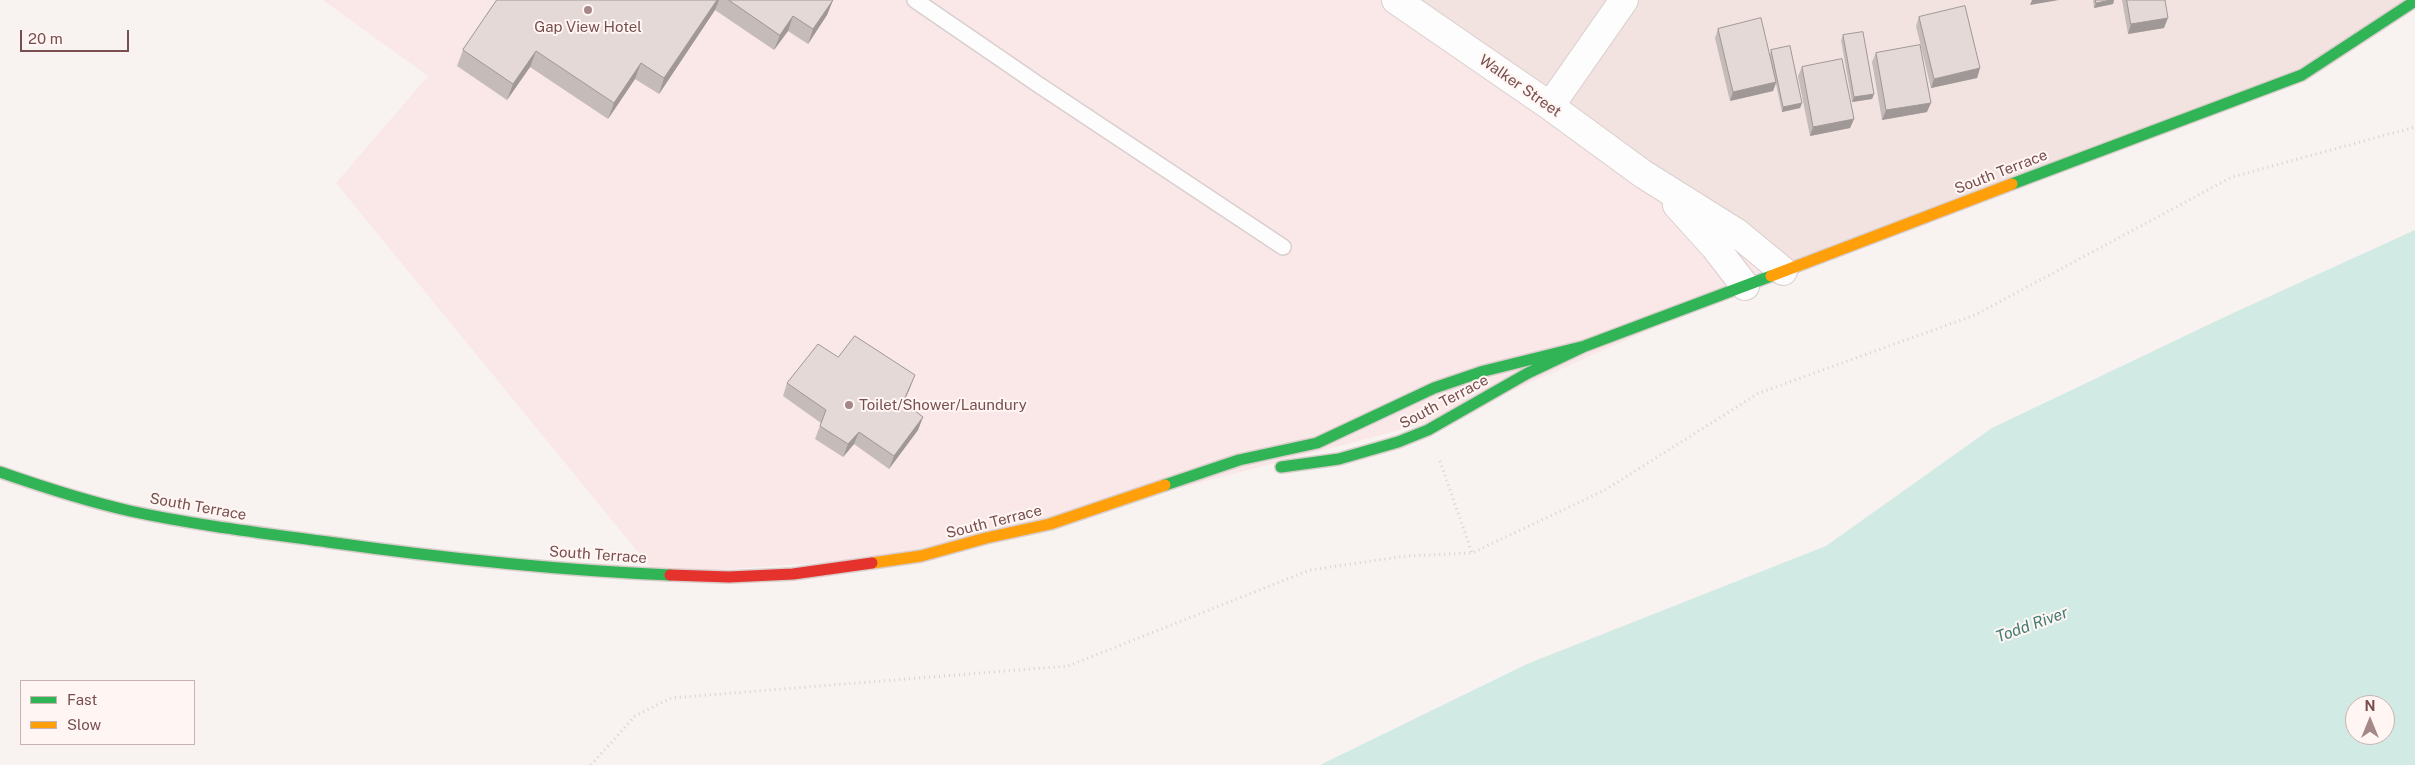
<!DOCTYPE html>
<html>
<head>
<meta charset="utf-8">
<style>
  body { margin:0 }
  #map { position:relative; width:2415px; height:765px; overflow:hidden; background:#f8f2f0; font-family:"Public Sans",sans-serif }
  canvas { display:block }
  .legend { position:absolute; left:20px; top:680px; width:175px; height:65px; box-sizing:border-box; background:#fff6f3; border:1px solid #c9b3b1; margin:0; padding:6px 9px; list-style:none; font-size:15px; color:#784e4e }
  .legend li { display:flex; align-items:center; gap:10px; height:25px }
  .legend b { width:25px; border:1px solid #c9b3b1 }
  .north { position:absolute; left:2345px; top:695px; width:50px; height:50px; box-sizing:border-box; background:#fff6f3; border:1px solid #c9b3b1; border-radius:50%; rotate:0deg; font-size:14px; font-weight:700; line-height:20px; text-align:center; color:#784e4e }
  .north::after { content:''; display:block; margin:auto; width:18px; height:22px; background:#a58787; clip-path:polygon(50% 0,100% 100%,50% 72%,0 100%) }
  .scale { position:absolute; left:20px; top:30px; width:109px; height:22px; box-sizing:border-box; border:2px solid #784e4e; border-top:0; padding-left:6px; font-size:15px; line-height:18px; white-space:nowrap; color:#784e4e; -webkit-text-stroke:4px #fff6f3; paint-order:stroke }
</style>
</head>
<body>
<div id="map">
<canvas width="2415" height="765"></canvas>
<ul class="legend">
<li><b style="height:6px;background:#30b455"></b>Fast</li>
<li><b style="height:6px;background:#ff9f0a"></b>Slow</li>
</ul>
<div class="north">N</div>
<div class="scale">20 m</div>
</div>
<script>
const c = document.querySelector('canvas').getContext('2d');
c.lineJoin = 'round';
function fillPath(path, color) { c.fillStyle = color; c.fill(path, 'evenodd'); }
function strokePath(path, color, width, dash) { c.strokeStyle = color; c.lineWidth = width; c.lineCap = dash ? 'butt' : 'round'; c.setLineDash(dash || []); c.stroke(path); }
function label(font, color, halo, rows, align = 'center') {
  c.font = font + ' "Public Sans",sans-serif'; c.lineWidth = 4; c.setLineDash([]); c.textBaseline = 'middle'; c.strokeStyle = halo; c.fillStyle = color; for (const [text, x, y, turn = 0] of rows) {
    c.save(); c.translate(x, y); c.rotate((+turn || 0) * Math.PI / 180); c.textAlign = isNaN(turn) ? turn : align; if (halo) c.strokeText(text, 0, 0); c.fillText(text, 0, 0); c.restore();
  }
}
const residential = new Path2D(`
  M 1396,0 L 2415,0 L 2302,75 L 1783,271 Z`);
const commercial = new Path2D(`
  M 323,0 L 1396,0 L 1773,275 L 1457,415 L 921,556 L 656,574 L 336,183 L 428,76 Z`);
const water = new Path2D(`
  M 2415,230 L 2415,765 L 1320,765 L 1527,664 L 1826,546 L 1992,428 L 2231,314 ZM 2355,705 L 2385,705 L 2385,735 L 2355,735 Z`);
const path = new Path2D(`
  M 1440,461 L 1472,553
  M 591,765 L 635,716 L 671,698 L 1068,666 L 1310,570 L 1406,556 L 1472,553 L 1605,490 L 1759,393 L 1975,315 L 2232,177 L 2415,127`);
const lane = new Path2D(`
  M 915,0 L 1039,85 L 1283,247`);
const street = new Path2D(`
  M 1396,0 L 1550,106 L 1643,174 L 1737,233 L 1783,271
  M 1550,106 L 1624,0
  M 1677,205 L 1715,247 L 1745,286`);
const fast = new Path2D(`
  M 2012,184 L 2302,75 L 2415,1
  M 1281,467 L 1339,459 L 1398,442 L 1428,430 L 1528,373 L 1585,346 L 1771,276
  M 0,472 C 43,487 86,501 130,511 C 195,525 262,533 328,542 C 441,558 555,570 670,575
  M 1165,485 L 1239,460 L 1317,443 L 1434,388 L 1484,371 L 1585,346`);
const slow = new Path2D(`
  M 1771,276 L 2012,184
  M 872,563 L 921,556 L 986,538 L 1050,524 L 1165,485`);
const jam = new Path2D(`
  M 670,575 L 729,577 L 793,574 L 872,563`);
const wall = new Path2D(`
  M 497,0 L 833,0 L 827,15 L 808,44 L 788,31 L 774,50 L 715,10 L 659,94 L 635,79 L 608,119 L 530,67 L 507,100 L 457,66 L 463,50 Z
  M 2093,0 L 2114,0 L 2113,4 L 2094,8 Z
  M 2122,0 L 2165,0 L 2164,28 L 2128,34 Z
  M 1919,17 L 1980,68 L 1977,78 L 1931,88 L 1916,26 Z
  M 1718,29 L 1770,55 L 1771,50 L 1802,103 L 1800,108 L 1782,112 L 1776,84 L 1773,91 L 1730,101 L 1715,38 Z
  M 1843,35 L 1874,94 L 1872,99 L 1852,102 L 1841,40 Z
  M 1876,53 L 1927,112 L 1882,120 L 1872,62 Z
  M 1802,67 L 1854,119 L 1850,128 L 1810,136 L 1798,76 Z
  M 838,357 L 910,388 L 904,402 L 923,417 L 918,430 L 889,469 L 854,444 L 843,457 L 815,439 L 821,423 L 783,396 L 787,383 Z`);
const shadedWall = new Path2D(`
  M 717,0 L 719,0 L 715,10 L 659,94 L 664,78 Z
  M 833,0 L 827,15 L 808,44 L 813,29 Z
  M 2032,0 L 2059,0 L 2030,5 Z
  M 2111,0 L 2114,0 L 2113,4 L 2094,8 L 2096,3 Z
  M 793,16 L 788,31 L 774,50 L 780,35 Z
  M 2168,18 L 2164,28 L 2128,34 L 2131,24 Z
  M 536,51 L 530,67 L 507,100 L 513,84 Z
  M 641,63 L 635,79 L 608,119 L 614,103 Z
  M 1980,68 L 1977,78 L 1931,88 L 1934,79 Z
  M 1776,82 L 1773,91 L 1730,101 L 1733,92 Z
  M 1874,94 L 1872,99 L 1852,102 L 1854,97 Z
  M 1802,103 L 1800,108 L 1782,112 L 1783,107 Z
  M 1931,103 L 1927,112 L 1882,120 L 1886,110 Z
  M 1854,119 L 1850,128 L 1810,136 L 1813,127 Z
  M 915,375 L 910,388 L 898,414 L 903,402 Z
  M 923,417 L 918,430 L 889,469 L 894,456 Z
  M 859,432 L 854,444 L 843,457 L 848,444 Z`);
const building = new Path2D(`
  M 497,0 L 717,0 L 664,78 L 641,63 L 614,103 L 536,51 L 513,84 L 463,50 Z
  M 729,0 L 833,0 L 813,29 L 793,16 L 780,35 Z
  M 2096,0 L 2111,0 L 2096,3 Z
  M 2127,0 L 2165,0 L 2168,18 L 2131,24 Z
  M 1965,6 L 1980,68 L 1934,79 L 1919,17 Z
  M 1761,18 L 1776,82 L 1733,92 L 1718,29 Z
  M 1863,32 L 1874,94 L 1854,97 L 1843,35 Z
  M 1920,45 L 1931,103 L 1886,110 L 1876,53 Z
  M 1790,46 L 1802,103 L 1783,107 L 1771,50 Z
  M 1842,59 L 1854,119 L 1813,127 L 1802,67 Z
  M 855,336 L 915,375 L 903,402 L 923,417 L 894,456 L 859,432 L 848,444 L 820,426 L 826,410 L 787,383 L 818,344 L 838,357 Z`);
const markers = [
  [588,10,5,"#a58787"],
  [849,405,5,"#a58787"]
];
const poiNames = [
  ["Gap View Hotel",588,27],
  ["Toilet/Shower/Laundury",859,405,"left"]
];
const streetNames = [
  ["Walker Street",1520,86,35],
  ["South Terrace",2001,172,-21],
  ["South Terrace",1444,402,-28],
  ["South Terrace",198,507,10],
  ["South Terrace",994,522,-14],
  ["South Terrace",598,555,4]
];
const waterNames = [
  ["Todd River",2032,625,-20]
];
fillPath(residential, '#f2e3e0');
fillPath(commercial, '#fae8e8');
fillPath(water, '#d1eae4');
strokePath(lane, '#d9cfce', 18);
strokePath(street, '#d9cfce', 30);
strokePath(fast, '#d8cdcb', 14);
strokePath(slow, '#d8cdcb', 14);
strokePath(jam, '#d8cdcb', 14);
strokePath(path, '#dad0d0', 3, [1, 4]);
strokePath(lane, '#fefdfd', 15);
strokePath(street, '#fefdfd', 28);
strokePath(fast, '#30b455', 11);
strokePath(slow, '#ff9f0a', 11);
strokePath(jam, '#e5322d', 11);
fillPath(wall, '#c5bbb9');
fillPath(shadedWall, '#a09896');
fillPath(building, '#e5d9d7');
strokePath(building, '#a09896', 1);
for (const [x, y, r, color] of markers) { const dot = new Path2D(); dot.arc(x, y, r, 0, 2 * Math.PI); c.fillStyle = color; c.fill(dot); strokePath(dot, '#fff6f3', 2); }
label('15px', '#784e4e', '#fff6f3', poiNames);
label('15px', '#784e4e', '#fff6f3', streetNames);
label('italic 16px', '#417c72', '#fff6f3', waterNames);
</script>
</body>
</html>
